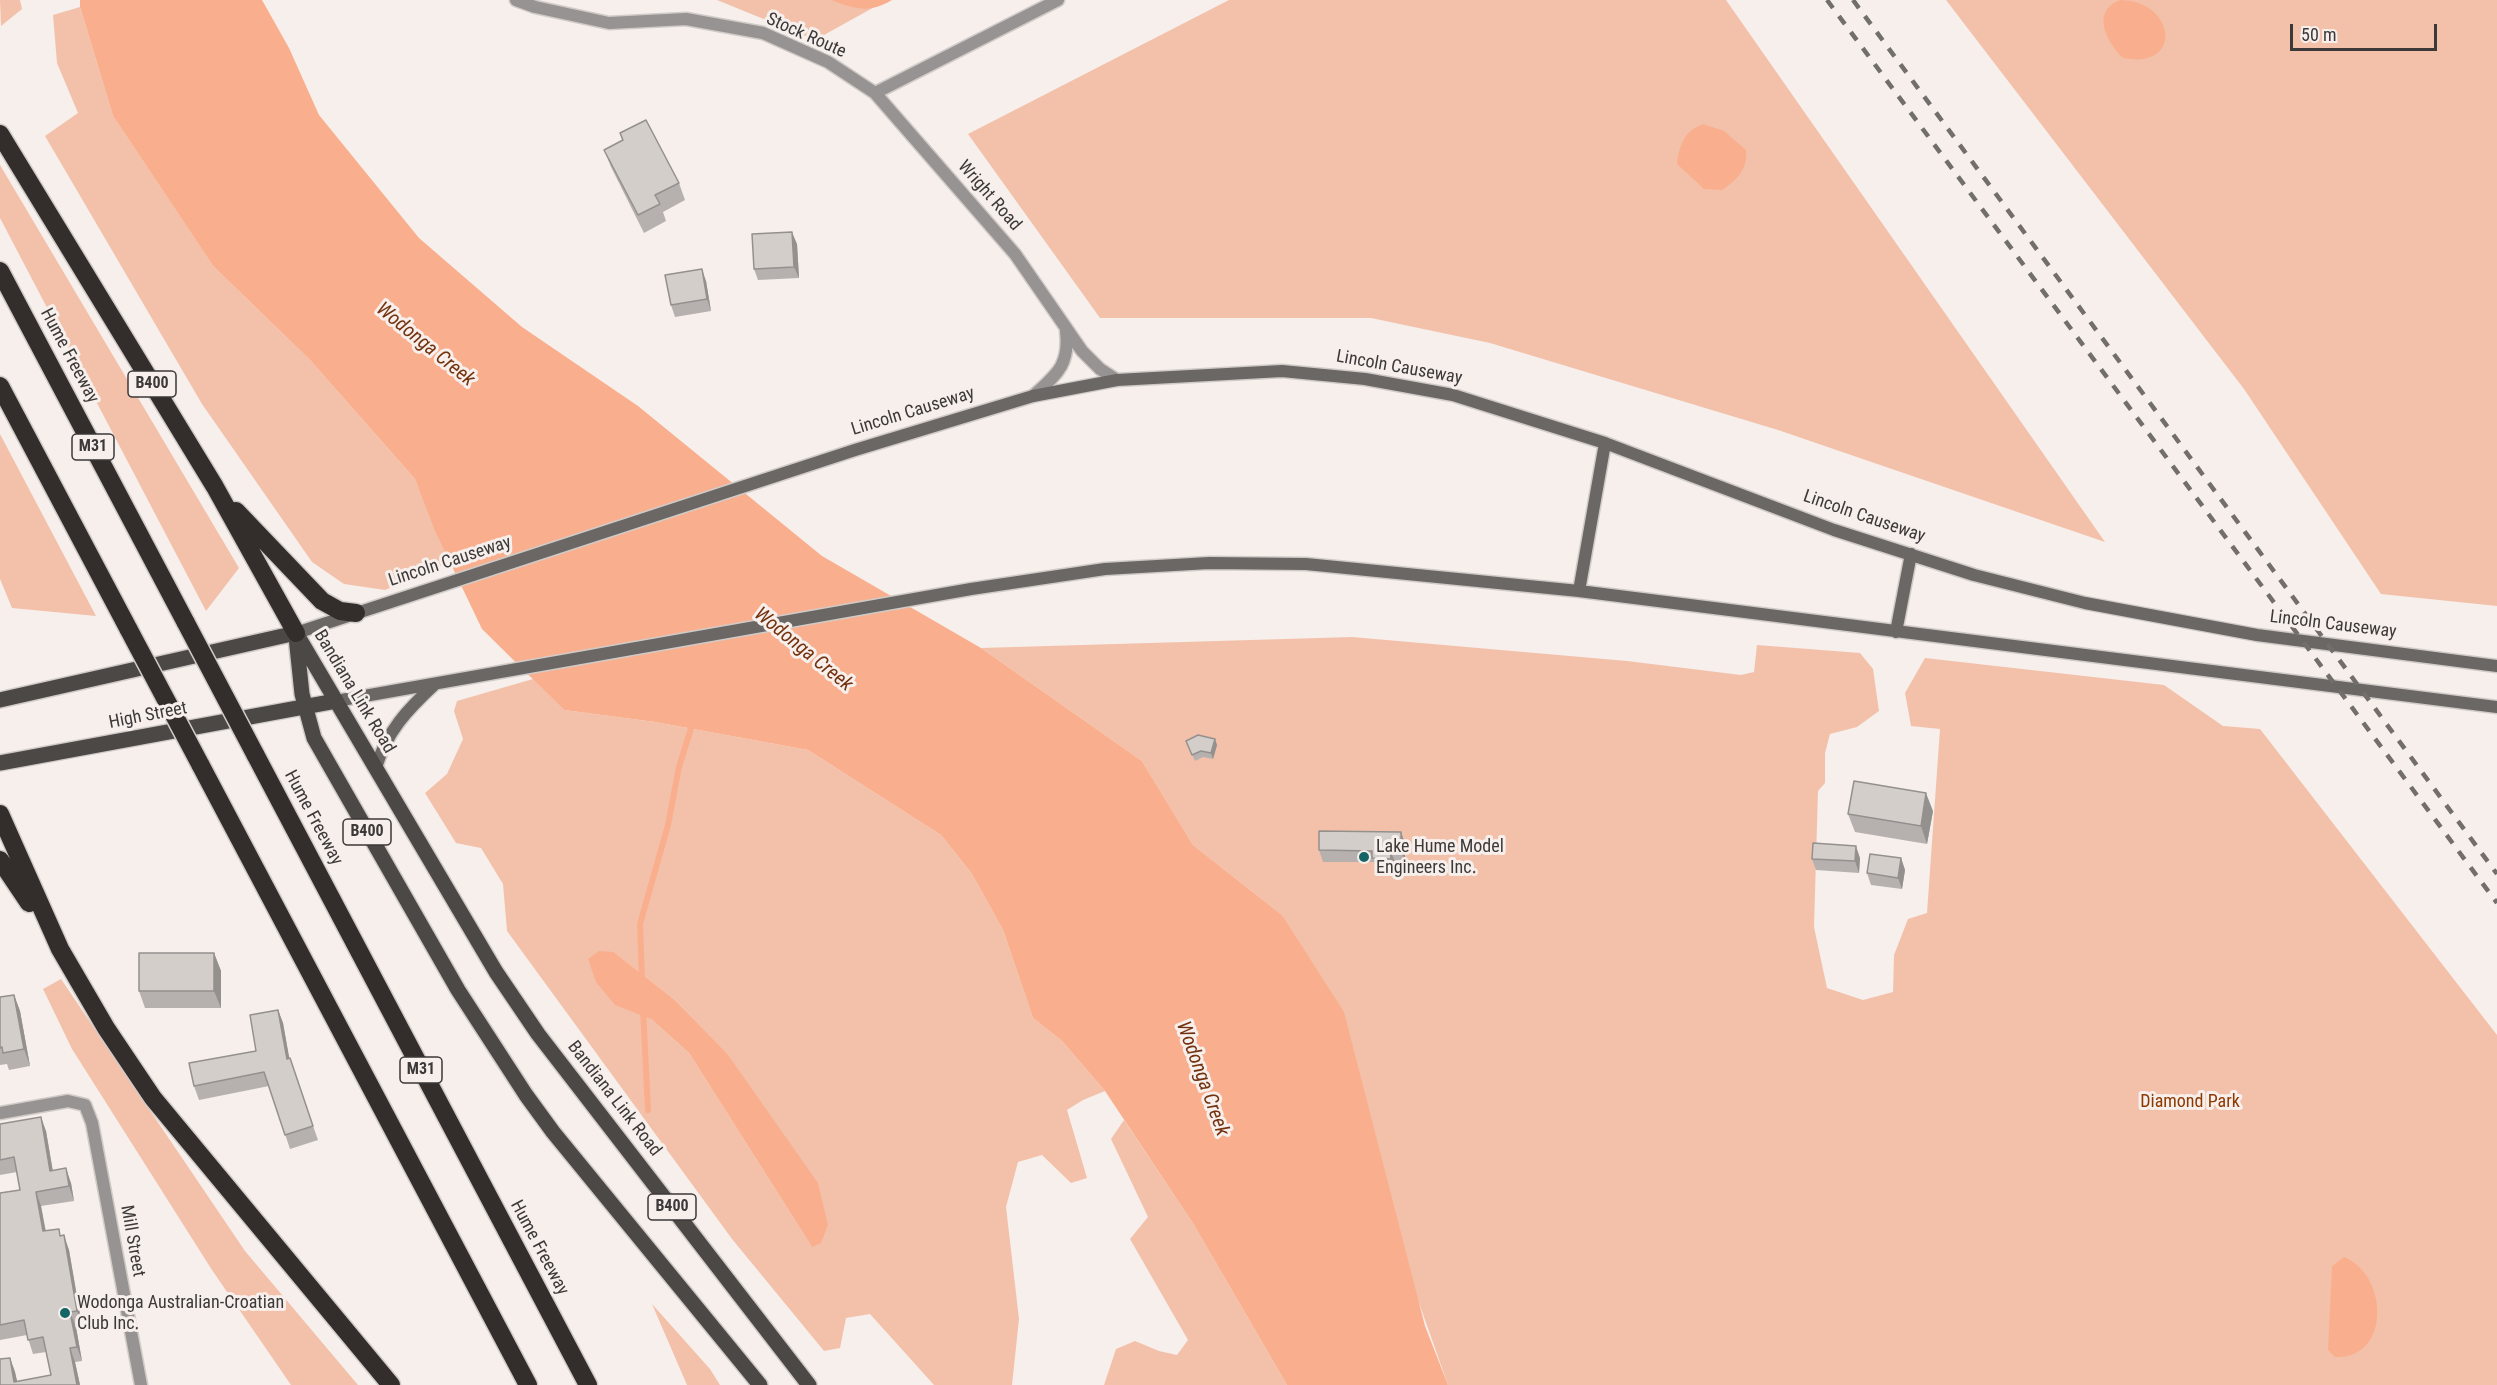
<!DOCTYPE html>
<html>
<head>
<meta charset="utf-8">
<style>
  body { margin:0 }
  #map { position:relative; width:2497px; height:1385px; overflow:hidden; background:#f6efec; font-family:"Roboto Condensed",sans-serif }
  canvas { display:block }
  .scale { position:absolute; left:2290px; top:24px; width:147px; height:27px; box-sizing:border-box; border:3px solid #3c3938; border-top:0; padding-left:8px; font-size:18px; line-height:21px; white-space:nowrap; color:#3c3938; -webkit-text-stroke:4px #f6efec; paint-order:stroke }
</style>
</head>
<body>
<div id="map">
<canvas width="2497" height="1385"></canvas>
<div class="scale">50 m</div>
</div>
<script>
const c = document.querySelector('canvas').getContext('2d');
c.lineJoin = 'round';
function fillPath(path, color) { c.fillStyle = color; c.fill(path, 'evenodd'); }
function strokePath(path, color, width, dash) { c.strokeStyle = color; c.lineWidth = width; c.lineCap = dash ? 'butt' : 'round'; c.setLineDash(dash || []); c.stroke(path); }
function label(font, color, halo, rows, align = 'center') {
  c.font = font + ' "Roboto Condensed",sans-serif'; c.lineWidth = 6; c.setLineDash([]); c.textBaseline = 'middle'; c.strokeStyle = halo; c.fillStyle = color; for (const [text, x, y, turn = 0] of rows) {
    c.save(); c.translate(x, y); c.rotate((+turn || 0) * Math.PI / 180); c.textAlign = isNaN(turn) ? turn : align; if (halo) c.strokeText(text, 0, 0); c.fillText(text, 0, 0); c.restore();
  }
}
const green = new Path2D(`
  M 0,0 L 20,0 L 22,9 L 1,26 Z
  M 717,0 L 887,0 L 815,40 Z
  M 1229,0 L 1726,0 L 2105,542 L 1778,430 L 1490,343 L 1371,318 L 1100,318 L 968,134 Z
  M 1946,0 L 2497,0 L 2497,606 L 2381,594 L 2244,389 Z
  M 80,7 L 113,116 L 213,266 L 310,360 L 415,479 L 450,562 L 385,590 L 344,584 L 312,562 L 202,404 L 45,136 L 78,113 L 57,63 L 53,15 Z
  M 0,165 L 239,568 L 206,611 L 0,218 Z
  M 0,434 L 96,616 L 12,608 L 0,579 Z
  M 1352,637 L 1627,661 L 1741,675 L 1754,672 L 1757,645 L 1860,653 L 1873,669 L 1879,711 L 1857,727 L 1830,734 L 1825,753 L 1825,783 L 1818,791 L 1814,927 L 1827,988 L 1863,1000 L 1893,992 L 1894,955 L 1908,919 L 1927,913 L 1940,729 L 1911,726 L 1905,693 L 1925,658 L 2164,685 L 2223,726 L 2260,729 L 2497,1035 L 2497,1385 L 1448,1385 L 1282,915 L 1193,845 L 1142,761 L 981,648 Z
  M 533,679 L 564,710 L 655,722 L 808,750 L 941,835 L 972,874 L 1003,930 L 1033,1018 L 1062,1041 L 1105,1091 L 1083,1100 L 1067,1110 L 1087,1178 L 1071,1183 L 1042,1155 L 1018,1162 L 1006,1207 L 1019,1319 L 1012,1385 L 934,1385 L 870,1314 L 846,1318 L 840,1348 L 824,1351 L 732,1239 L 507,931 L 503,884 L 481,848 L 456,843 L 425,793 L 447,774 L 463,739 L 454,711 L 457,701 ZM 614,952 L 675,1000 L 726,1052 L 812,1247 L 689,1053 L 651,1019 Z
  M 61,979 L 245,1251 L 358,1385 L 291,1385 L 212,1270 L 72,1049 L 43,989 Z
  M 1124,1120 L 1194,1225 L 1287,1385 L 1104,1385 L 1116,1349 L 1135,1341 L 1159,1351 L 1177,1355 L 1188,1340 L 1130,1239 L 1148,1217 L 1111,1139 Z
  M 652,1304 L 710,1369 L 720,1385 L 687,1385 Z`);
const water = new Path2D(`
  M 80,0 L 262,0 L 289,48 L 319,115 L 419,238 L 522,327 L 638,406 L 822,556 L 981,648 L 1142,761 L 1193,845 L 1282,915 L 1344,1012 L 1425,1326 L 1448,1385 L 1287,1385 L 1194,1225 L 1105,1091 L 1062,1041 L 1033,1018 L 1003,930 L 972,874 L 941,835 L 808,750 L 655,722 L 564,710 L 482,629 L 435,531 L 415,479 L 310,360 L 213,266 L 113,116 L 80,7 Z
  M 831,0 L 892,0 C 868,14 856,9 831,0 Z
  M 2120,0 C 2175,0 2185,70 2123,58 C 2107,42 2090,12 2120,0 Z
  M 1703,124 L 1724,131 L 1746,150 C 1748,169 1737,180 1722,190 L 1704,189 L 1677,164 C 1680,144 1684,131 1703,124 Z
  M 599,951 L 614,952 L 675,1000 L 726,1052 L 818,1183 L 828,1225 L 821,1243 L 812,1247 L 689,1053 L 651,1019 L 615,1005 L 596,982 L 588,959 Z
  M 2344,1257 C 2389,1275 2391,1360 2335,1357 L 2328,1350 L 2332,1266 Z`);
const stream = new Path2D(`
  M 642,981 L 640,924 L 668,825 L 679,767 L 693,722
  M 643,1009 L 648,1110`);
const minor = new Path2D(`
  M 516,0 L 535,7 L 609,23 L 686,19 L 763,33 L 828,62 L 875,93 L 1015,254 L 1082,351 L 1100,369 L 1117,380
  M 875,93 L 1058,0
  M 1033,396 C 1057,374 1070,365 1066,331
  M 0,1113 L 68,1101 L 85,1105 L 92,1123 L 141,1385`);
const secondary = new Path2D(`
  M 1579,591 L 1605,443
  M 1896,632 L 1911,554
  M 296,633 L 855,450 L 1033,396 L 1117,380 L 1282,371 L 1365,379 L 1453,395 L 1605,443 L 1834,530 L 1974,575 L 2085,603 L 2257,635 L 2497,666
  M 336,701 L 971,589 L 1105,569 L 1209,563 L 1306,564 L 1579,591 L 2497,707
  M 376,768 C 386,732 408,709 435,684`);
const primary = new Path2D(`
  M 296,633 L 496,972 L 538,1034 L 809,1385
  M 296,637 L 302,694 L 314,738 L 458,990 L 526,1095 L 553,1132 L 760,1385
  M 0,700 L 296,633
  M 0,763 L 336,701`);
const motorway = new Path2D(`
  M 0,134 L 215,487 L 296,633
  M 0,271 L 186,623
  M 0,386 L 129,630
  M 236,511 L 322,601 L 340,611 L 356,613
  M 255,754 L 588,1385
  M 200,764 L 528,1385
  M 0,814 L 60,949 L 106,1028 L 153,1098 L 391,1385
  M 0,860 L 29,903`);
const rail = new Path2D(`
  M 1827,0 L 2497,903
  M 1853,0 L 2497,874`);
const motorwayBridge = new Path2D(`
  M 186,623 L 255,754
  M 129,630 L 200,764`);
const wall = new Path2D(`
  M 620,133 L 679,183 L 685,200 L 663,212 L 666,221 L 644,233 L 611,167 L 604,150 L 622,140 Z
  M 797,244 L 799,278 L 758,280 L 754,269 Z
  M 706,281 L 711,311 L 675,317 L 671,305 Z
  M 1215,739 L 1217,745 L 1213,759 L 1203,757 L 1195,761 L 1186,741 Z
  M 1933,811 L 1927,844 L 1855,832 L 1848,814 Z
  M 1401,832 L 1405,844 L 1405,862 L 1395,862 L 1395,870 L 1376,870 L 1374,862 L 1323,862 L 1319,850 Z
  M 1860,858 L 1859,873 L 1816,870 L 1812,859 Z
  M 1901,858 L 1905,870 L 1902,889 L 1871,885 L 1867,873 Z
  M 214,953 L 221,971 L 221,1008 L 145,1008 L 139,991 Z
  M 14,995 L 20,1011 L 30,1066 L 9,1070 L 7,1064 L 0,1065 L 0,997 Z
  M 278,1010 L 283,1023 L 289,1058 L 318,1140 L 290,1149 L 269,1086 L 199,1100 L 194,1086 L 256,1051 Z
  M 0,1124 L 46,1131 L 53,1171 L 71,1183 L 74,1201 L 41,1206 L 46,1231 L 61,1236 L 69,1250 L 82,1326 L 76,1327 L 82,1361 L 75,1362 L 80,1385 L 0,1385 L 10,1358 L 15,1372 L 17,1382 L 51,1375 L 46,1352 L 33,1354 L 27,1335 L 0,1340 L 0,1193 L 20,1190 L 17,1172 L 0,1175 Z`);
const shadedWall = new Path2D(`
  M 792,232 L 797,244 L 799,278 L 794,267 Z
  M 702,269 L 706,281 L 711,311 L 707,299 Z
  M 1215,739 L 1217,745 L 1213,759 L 1211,753 Z
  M 1926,793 L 1933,811 L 1927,844 L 1921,826 Z
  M 1401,832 L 1405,844 L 1405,862 L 1401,850 Z
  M 1856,846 L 1860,858 L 1859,873 L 1855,861 Z
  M 1390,850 L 1395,862 L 1395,870 L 1391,859 Z
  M 1901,858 L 1905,870 L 1902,889 L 1898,878 Z
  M 214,953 L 221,971 L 221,1008 L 214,991 Z
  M 14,995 L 20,1011 L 30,1066 L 24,1049 Z
  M 278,1010 L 283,1023 L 292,1073 L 287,1059 Z
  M 41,1117 L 46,1131 L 55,1185 L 50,1171 Z
  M 66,1168 L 71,1183 L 74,1201 L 69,1186 Z
  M 36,1192 L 41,1206 L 48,1246 L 43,1231 Z
  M 64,1235 L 69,1250 L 82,1326 L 77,1311 Z
  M 70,1312 L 76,1327 L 82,1361 L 77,1347 Z
  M 70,1348 L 75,1362 L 80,1385 L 77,1385 Z
  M 10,1358 L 15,1372 L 18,1385 L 14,1382 Z`);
const building = new Path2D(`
  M 646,120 L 679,183 L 655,195 L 660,204 L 638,215 L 604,150 L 623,140 L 620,133 Z
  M 792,232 L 794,267 L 754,269 L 752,234 Z
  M 702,269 L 707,299 L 671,305 L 665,275 Z
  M 1198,735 L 1215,739 L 1211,753 L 1201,751 L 1192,755 L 1186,741 Z
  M 1854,781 L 1926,793 L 1921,826 L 1848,814 Z
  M 1319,831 L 1401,832 L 1401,850 L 1390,850 L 1391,859 L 1372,858 L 1372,851 L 1319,850 Z
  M 1813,843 L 1856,846 L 1855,861 L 1812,859 Z
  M 1870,854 L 1901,858 L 1898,878 L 1867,873 Z
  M 139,953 L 214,953 L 214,991 L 139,991 Z
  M 14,995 L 24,1049 L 3,1053 L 2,1047 L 0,1048 L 0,997 Z
  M 278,1010 L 287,1059 L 290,1058 L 313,1126 L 285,1135 L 264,1072 L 194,1086 L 189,1063 L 256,1051 L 250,1015 Z
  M 41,1117 L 50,1171 L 66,1168 L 69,1186 L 36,1192 L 43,1231 L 59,1229 L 60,1236 L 64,1235 L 77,1311 L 70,1312 L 77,1347 L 70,1348 L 77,1385 L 0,1385 L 0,1359 L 10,1358 L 14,1382 L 51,1375 L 43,1337 L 28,1340 L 24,1320 L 0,1325 L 0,1193 L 20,1190 L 14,1157 L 0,1160 L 0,1124 Z`);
const markers = [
  [1364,857,6,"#166566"],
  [65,1313,6,"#166566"]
];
const shields = [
  [152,384,48],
  [93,447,42],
  [367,832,48],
  [421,1070,42],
  [672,1207,48]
];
const shieldNames = [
  ["B400",152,384],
  ["M31",93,447],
  ["B400",367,832],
  ["M31",421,1070],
  ["B400",672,1207]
];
const streetNames = [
  ["Stock Route",806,36,24],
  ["Wright Road",989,196,49],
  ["Hume Freeway",69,356,62],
  ["Lincoln Causeway",1399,368,10],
  ["Lincoln Causeway",913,412,-17],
  ["Lincoln Causeway",1864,517,19],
  ["Lincoln Causeway",450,562,-18],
  ["Lincoln Causeway",2333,625,7],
  ["Bandiana Link Road",354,692,59],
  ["High Street",148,716,-11],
  ["Hume Freeway",313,818,62],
  ["Bandiana Link Road",614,1099,52],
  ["Mill Street",132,1241,80],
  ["Hume Freeway",539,1248,62]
];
const poiNames = [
  ["Lake Hume Model",1376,847],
  ["Engineers Inc.",1376,868],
  ["Wodonga Australian-Croatian",77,1303],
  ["Club Inc.",77,1324]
];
const parkNames = [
  ["Diamond Park",2190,1102]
];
const waterNames = [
  ["Wodonga Creek",425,345,39],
  ["Wodonga Creek",803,650,39],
  ["Wodonga Creek",1202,1079,70]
];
fillPath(green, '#f3c1aa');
fillPath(water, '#f9af8d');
strokePath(stream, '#f9af8d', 6);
strokePath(minor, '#d1cbc8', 15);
strokePath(secondary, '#d1cbc8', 15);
strokePath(primary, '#d1cbc8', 18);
strokePath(motorway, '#d1cbc8', 21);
strokePath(minor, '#969392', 12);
strokePath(secondary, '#6b6765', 12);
strokePath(primary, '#4c4846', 15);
strokePath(motorway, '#332e2c', 18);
strokePath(rail, '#726e6c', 4.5, [10, 10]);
strokePath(motorwayBridge, '#d1cbc8', 21, []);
strokePath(motorwayBridge, '#332e2c', 18);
fillPath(wall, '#b6b1af');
fillPath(shadedWall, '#94908e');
fillPath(building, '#d4cecb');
strokePath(building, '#94908e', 1.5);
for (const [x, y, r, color] of markers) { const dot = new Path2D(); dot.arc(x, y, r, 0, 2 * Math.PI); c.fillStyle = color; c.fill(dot); strokePath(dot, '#f6efec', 2); }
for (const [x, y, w] of shields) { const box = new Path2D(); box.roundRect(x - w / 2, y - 13, w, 26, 4.5); c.fillStyle = '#f6efec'; c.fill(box); strokePath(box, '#3c3938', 1.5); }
label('bold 16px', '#3c3938', null, shieldNames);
label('18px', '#3c3938', '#f6efec', streetNames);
label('18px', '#3c3938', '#f6efec', poiNames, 'left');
label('18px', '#8e3900', '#f6efec', parkNames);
label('italic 20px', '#73320d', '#f6efec', waterNames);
</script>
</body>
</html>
